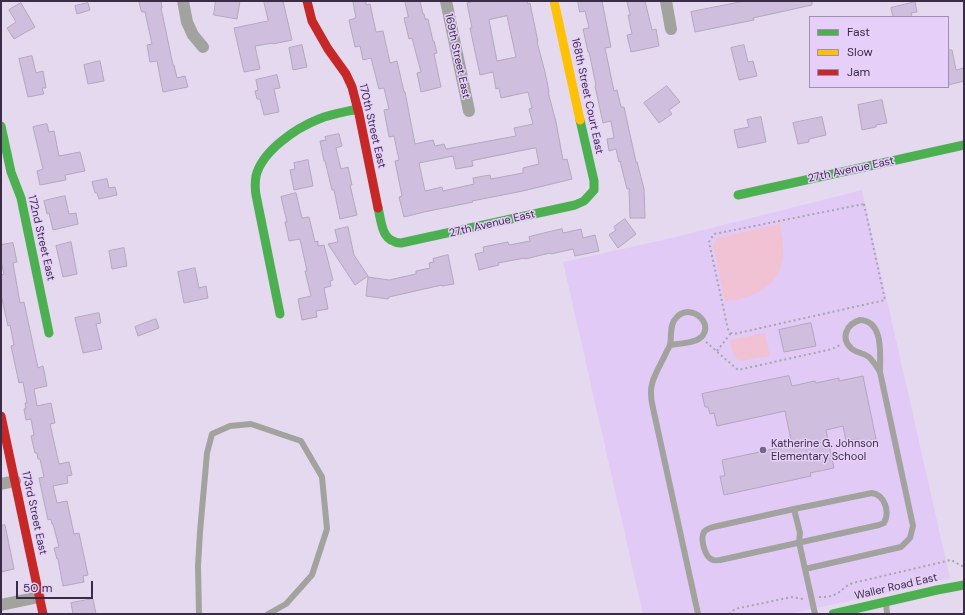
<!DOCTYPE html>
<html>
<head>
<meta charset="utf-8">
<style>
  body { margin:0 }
  #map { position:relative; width:965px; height:615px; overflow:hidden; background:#e5d9f0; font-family:"DM Sans",sans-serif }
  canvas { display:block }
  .frame { position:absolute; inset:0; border:2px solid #3a2b46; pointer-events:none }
  .legend { position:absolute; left:809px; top:16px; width:140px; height:72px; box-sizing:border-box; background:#e6d0f9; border:1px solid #a18eb1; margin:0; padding:5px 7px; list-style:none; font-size:12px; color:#3a2b46 }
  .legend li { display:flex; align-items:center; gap:8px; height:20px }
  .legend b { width:20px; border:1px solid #a18eb1 }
  .scale { position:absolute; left:16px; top:581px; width:77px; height:18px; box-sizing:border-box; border:2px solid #3a2b46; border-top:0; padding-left:5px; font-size:12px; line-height:14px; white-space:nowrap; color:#3a2b46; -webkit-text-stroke:3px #e6d0f9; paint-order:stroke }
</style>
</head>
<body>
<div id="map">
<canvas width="965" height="615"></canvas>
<div class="frame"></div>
<ul class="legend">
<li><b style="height:5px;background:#4caf50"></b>Fast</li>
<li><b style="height:5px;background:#ffc107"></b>Slow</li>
<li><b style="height:5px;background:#c62828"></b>Jam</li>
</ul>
<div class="scale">50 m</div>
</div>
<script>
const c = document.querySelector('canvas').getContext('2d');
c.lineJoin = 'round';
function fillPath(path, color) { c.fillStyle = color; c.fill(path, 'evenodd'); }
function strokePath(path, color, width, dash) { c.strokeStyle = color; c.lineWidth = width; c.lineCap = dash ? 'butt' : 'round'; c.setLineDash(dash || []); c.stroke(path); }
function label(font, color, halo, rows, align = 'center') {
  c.font = font + ' "DM Sans",sans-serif'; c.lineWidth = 3; c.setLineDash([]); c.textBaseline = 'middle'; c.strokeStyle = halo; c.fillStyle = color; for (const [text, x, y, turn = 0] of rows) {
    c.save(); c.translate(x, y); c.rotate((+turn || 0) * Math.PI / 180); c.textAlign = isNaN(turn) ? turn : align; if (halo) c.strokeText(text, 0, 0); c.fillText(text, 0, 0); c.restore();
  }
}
const built = new Path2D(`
  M 862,190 L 950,578 L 790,614 L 643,614 L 563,262 L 663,240 Z`);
const green = new Path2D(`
  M 780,224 C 781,232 783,239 783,246 C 786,273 769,291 744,298 C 738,300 731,300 725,301 L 713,245 L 717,238 Z
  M 765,333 L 770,356 L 741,361 C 732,358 732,349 730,340 Z`);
const building = new Path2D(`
  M 139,1 L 161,1 L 162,8 L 161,8 L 173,65 L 174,65 L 177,78 L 185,76 L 188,87 L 163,92 L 157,61 L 150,62 L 147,45 L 152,44 L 145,12 L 142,12 Z
  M 216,1 L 240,1 L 237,19 L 214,15 Z
  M 264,1 L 283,1 L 292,40 L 273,44 L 273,43 L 255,46 L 260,69 L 244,72 L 234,28 L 268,21 Z
  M 360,1 L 366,1 L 366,5 L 370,4 L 376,32 L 383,31 L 390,63 L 397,61 L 404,92 L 405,92 L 415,144 L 433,140 L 435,146 L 444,144 L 446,149 L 516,136 L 514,128 L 533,124 L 529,109 L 532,108 L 528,92 L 501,98 L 499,88 L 496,89 L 493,72 L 480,75 L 470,28 L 472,28 L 467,3 L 474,1 L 527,1 L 528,4 L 530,3 L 538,42 L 537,42 L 545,72 L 549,92 L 548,92 L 556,122 L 563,160 L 567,159 L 572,179 L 523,191 L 472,201 L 473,202 L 424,212 L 404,217 L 399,197 L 402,196 L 395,161 L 399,160 L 394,136 L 389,137 L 384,110 L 389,109 L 384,88 L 379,89 L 371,58 L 363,60 L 360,46 L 355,47 L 349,20 L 356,18 L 353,2 ZM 507,16 L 516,57 L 497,61 L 489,20 ZM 536,148 L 539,164 L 523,168 L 523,173 L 491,179 L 490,175 L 473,178 L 474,184 L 443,191 L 442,187 L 425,191 L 419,163 L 453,156 L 456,169 L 473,166 L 472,161 Z
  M 405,1 L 420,1 L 423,14 L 424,14 L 425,19 L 428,19 L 433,41 L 434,41 L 437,53 L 434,54 L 441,87 L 421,92 L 417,73 L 421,72 L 412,38 L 409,39 L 404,18 L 408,17 Z
  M 578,1 L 602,1 L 611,47 L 605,48 L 614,91 L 617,90 L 621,107 L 624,107 L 636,162 L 637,162 L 644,189 L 645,218 L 630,218 L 629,188 L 627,189 L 620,161 L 619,162 L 616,149 L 609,151 L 607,139 L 614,138 L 611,121 L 603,123 L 595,86 L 596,85 L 589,52 L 588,52 L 583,29 L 589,28 L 585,11 L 580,12 Z
  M 627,1 L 645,1 L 652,30 L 656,29 L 659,46 L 631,52 L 627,35 L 632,34 L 628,15 L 630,15 Z
  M 745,1 L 812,1 L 812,5 L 753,18 L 754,20 L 695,32 L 691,12 Z
  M 915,2 L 917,12 L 911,13 L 912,17 L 893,17 L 891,8 Z
  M 21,3 L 35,27 L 14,39 L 7,28 L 16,22 L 9,10 Z
  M 88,3 L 90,10 L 77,14 L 75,6 Z
  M 302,45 L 307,67 L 293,70 L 289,48 Z
  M 744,45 L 748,62 L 753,61 L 757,76 L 739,80 L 731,48 Z
  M 948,50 L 952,50 L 956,70 L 964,68 L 964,81 L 948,85 Z
  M 32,56 L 36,73 L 43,71 L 46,88 L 42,88 L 44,94 L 28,97 L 19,59 Z
  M 100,61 L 104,81 L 88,84 L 84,65 Z
  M 277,75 L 280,88 L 274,89 L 279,112 L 264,115 L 260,99 L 257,99 L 255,91 L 258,90 L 256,80 Z
  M 667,86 L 680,102 L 669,110 L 672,114 L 659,123 L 644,103 Z
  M 882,100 L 887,123 L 876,125 L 876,127 L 862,130 L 858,105 Z
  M 761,117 L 766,142 L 738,148 L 734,130 L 749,127 L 747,120 Z
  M 822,117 L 826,135 L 809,139 L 809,142 L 798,144 L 793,123 Z
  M 47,124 L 49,132 L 54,131 L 59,156 L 80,152 L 85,171 L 65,175 L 66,180 L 40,185 L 37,171 L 43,169 L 33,127 Z
  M 339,134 L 342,146 L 336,148 L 341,169 L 348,167 L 352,185 L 350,185 L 357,215 L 340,219 L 334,190 L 332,190 L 325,161 L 324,161 L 320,141 L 326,140 L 325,137 Z
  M 308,160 L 313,186 L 294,190 L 290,170 L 295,169 L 294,163 Z
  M 107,179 L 109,188 L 115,187 L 117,195 L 99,199 L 97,193 L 95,193 L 92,182 Z
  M 296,193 L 302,218 L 309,217 L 315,242 L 318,241 L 318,246 L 324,245 L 333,280 L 330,281 L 331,286 L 324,288 L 328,309 L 316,311 L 317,317 L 302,320 L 298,299 L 311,296 L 305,271 L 307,271 L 300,239 L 289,241 L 285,222 L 287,222 L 281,197 Z
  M 65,196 L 69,214 L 76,213 L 78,224 L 53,230 L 49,213 L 47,214 L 44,201 Z
  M 625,219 L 636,234 L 618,248 L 609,235 L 616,230 L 614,227 Z
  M 348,227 L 354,255 L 368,276 L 355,285 L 328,244 L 338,242 L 335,230 Z
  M 562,229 L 563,233 L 581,229 L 583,238 L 595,235 L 599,251 L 575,256 L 573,249 L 551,254 L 550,253 L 525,259 L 525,258 L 498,263 L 499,265 L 479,270 L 475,254 L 484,252 L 483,247 L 508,242 L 509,245 L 530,241 L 529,237 Z
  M 71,242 L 77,274 L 63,277 L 56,246 Z
  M 13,243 L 17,262 L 13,263 L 20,303 L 24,302 L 38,368 L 43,366 L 47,386 L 34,389 L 37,406 L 51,403 L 55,423 L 50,424 L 59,464 L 69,462 L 72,475 L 67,476 L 68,483 L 53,486 L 57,503 L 67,501 L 74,534 L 79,533 L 88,575 L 83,576 L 84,582 L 63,586 L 58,559 L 57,559 L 54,548 L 59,547 L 53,524 L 52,524 L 51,519 L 48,520 L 39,478 L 44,477 L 40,459 L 38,459 L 37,453 L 35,453 L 31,436 L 34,435 L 31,419 L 26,420 L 24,409 L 26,409 L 25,403 L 27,403 L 23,382 L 19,383 L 11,346 L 14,345 L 10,325 L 8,326 L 1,295 L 1,275 L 4,274 L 1,262 L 1,245 Z
  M 124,248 L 127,266 L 112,269 L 109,251 Z
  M 448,255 L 454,284 L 442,286 L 442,285 L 389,297 L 388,299 L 366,296 L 368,277 L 389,280 L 416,274 L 416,271 L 430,268 L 429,263 L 434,262 L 433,259 Z
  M 195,268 L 199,288 L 206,286 L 208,298 L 184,303 L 178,272 Z
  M 99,313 L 101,323 L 96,324 L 102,349 L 83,353 L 75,318 Z
  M 156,319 L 159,328 L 138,336 L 135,327 Z
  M 811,323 L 816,346 L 784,352 L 779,330 Z
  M 789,376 L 792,386 L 815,381 L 816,383 L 839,378 L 839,381 L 863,376 L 876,439 L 859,443 L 858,439 L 846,441 L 843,426 L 826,430 L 834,468 L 810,473 L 811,476 L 724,495 L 720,476 L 725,476 L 722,460 L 792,445 L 785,411 L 717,426 L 714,413 L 710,414 L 708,407 L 705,407 L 702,394 Z
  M 5,525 L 14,569 L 1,572 L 1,526 Z
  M 93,599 L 96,614 L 73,614 L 71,603 Z`);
const path = new Path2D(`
  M 864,204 L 885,300 L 734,334 C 729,333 728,330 727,325 L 709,242 L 714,234 Z
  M 706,342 L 738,370 L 832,349 L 840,345
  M 717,351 L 731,333
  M 819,597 C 825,597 831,597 836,594 C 842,591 846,585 853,583 L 951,560 L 964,567
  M 729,614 L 735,609 L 792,597 L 803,599`);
const lane = new Path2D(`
  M 860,320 C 884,321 880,355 880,372 C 877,367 873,361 869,357 C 864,353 857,353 852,349 C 840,339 846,324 860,320 Z
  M 670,345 C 677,344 690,343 697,340 C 719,328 692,300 676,318 C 669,325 672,336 670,345 C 669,348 667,350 666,353 C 662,362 654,375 652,384 C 650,392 651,400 653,408 L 698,614
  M 794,509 L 872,493 C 885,495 890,512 884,523 L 879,525 L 720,560 C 719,560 714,561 713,560 C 705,558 700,539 704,532 C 706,529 710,528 713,527 L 794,509 L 800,533 L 799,542 L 815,614
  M 805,569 L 901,547 L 910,538 L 913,526 L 880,372
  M 886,603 L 887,614
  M 199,614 L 198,566 L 200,532 L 207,453 L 212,434 L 230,426 L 251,424 L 301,441 L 322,477 L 327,529 L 312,575 L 286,604 L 268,614`);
const street = new Path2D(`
  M 183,1 L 187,22 L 193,35 L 203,47
  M 446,1 L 469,111
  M 666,1 L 671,29
  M 1,484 L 15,481
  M 1,605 L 39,597`);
const fast = new Path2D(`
  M 1,126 L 11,172 L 21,198 L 49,333
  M 738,195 L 964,145
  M 378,208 C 382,223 381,242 401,243 L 575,205 L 584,201 L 594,190 L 594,181 L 580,120
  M 280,314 L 256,195 C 255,189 255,182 256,176 C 262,151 296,128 319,119 C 331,114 345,112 358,109
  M 833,614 L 937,590 L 964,585`);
const slow = new Path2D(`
  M 554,1 L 580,120`);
const jam = new Path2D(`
  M 307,1 L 312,21 L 328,49 L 346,74 L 352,87 L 359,114 L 378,208
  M 1,416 L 43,614`);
const markers = [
  [763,450,4,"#766882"]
];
const streetNames = [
  ["169th Street East",457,56,78],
  ["168th Street Court East",587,96,78],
  ["170th Street East",372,126,77],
  ["27th Avenue East",851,170,-12],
  ["27th Avenue East",492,224,-13],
  ["172nd Street East",41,238,77],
  ["173rd Street East",34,513,78],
  ["Waller Road East",896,587,-13]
];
const poiNames = [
  ["Katherine G. Johnson",771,444],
  ["Elementary School",771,457]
];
fillPath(built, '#e1cbf6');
fillPath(green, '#f1c2d3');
fillPath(building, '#cfbedd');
strokePath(building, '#b3a7bd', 1);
strokePath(path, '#a6a5a7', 2, [2, 3]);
strokePath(lane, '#a2a39e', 6);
strokePath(street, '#a2a39e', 12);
strokePath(fast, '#4caf50', 9);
strokePath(slow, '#ffc107', 9);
strokePath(jam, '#c62828', 9);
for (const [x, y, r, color] of markers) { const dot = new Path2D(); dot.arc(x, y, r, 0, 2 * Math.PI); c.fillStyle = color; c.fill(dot); strokePath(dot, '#e6d0f9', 1.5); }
label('11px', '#3a2b46', '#e6d0f9', streetNames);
label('11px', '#3a2b46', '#e6d0f9', poiNames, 'left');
</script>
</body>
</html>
